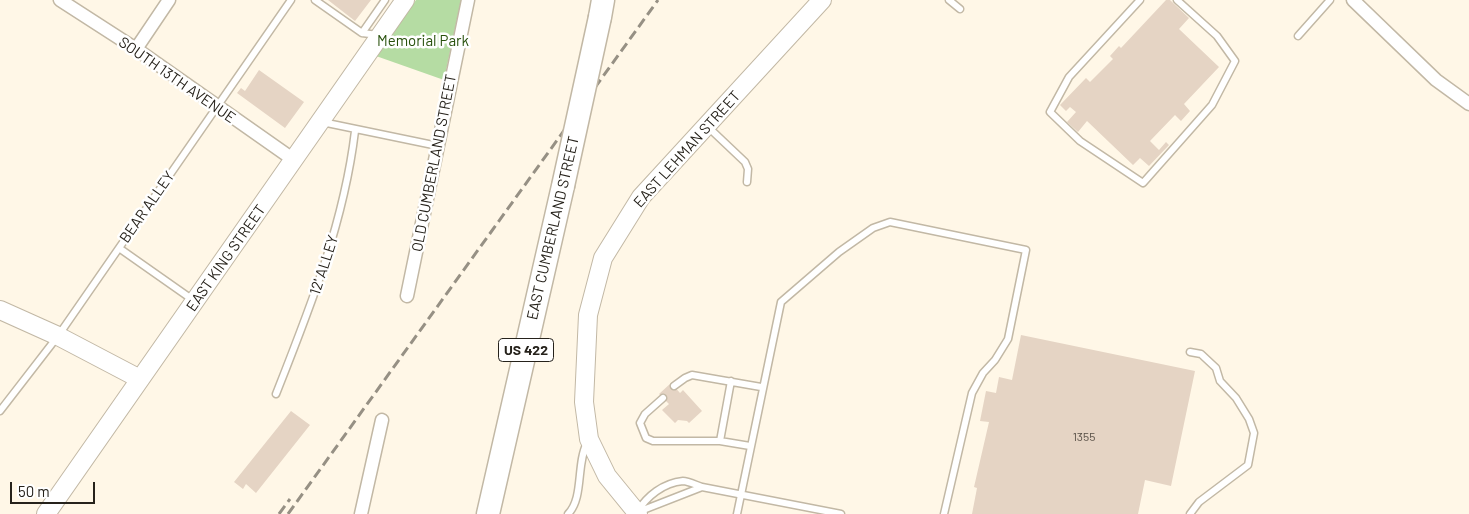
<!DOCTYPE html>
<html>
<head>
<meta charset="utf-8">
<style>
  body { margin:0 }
  #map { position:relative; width:1469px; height:514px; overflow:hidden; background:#fff7e7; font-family:Barlow,sans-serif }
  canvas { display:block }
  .scale { position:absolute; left:10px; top:482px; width:85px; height:22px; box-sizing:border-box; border:2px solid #26221b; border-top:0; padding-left:6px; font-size:15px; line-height:18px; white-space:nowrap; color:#26221b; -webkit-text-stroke:4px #fff; paint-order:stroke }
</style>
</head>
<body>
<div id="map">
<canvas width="1469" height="514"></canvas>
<div class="scale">50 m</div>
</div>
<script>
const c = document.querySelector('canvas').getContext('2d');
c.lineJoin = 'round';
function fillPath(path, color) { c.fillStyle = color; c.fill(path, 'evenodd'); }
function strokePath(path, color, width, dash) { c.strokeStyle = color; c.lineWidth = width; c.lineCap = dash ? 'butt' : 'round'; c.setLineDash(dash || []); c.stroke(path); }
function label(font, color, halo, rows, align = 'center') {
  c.font = font + ' Barlow,sans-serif'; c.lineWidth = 5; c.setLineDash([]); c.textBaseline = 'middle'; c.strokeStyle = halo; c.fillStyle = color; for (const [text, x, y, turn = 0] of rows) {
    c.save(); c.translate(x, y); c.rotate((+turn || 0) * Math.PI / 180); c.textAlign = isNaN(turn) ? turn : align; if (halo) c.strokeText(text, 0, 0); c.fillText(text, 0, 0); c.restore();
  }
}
const green = new Path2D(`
  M 416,0 L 461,0 L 444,80 L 376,56 Z`);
const building = new Path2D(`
  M 328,0 L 371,0 L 355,21 Z
  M 1166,0 L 1170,0 L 1189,18 L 1179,29 L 1219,67 L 1184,104 L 1190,111 L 1181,121 L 1175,115 L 1150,141 L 1159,150 L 1166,142 L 1169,145 L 1149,166 L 1140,158 L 1133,165 L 1087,121 L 1078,132 L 1067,122 L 1076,112 L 1070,107 L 1066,111 L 1060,105 L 1086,78 L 1090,82 L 1113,59 L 1110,56 L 1119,46 L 1121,48 Z
  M 259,70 L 304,102 L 285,128 L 237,93 L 241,88 L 245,91 Z
  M 1021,335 L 1195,371 L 1171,486 L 1145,480 L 1138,514 L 972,514 L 977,488 L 974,487 L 989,422 L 980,421 L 986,391 L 996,393 L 999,377 L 1012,380 Z
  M 671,383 L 680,393 L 683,390 L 702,411 L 689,423 L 687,421 L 678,420 L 675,423 L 662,410 L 669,404 L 659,394 Z
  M 291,411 L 310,425 L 256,493 L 246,484 L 243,489 L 234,482 Z`);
const lane = new Path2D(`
  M 315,0 L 362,33
  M 949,0 L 960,9
  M 1140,0 L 1069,77 L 1050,112 L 1080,141 L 1143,183 L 1212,105 L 1235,61 L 1217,36 L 1177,0
  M 378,35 L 362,33 L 385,0
  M 1298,36 L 1330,0
  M 322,122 L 438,146
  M 707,126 L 745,162 L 748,169 L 747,182
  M 119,248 L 193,300
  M 1190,352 L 1201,354 L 1216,368 L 1220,381 L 1236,398 L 1249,419 L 1254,433 L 1248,465 L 1199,502 L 1190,514
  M 674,386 L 685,378 L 692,375 L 761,387
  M 276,394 C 310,308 344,223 355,131
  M 663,398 L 645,414 L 640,423 L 646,438 L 653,441 L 720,441 L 750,446
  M 0,411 L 58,336 L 291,0
  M 720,441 L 731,381
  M 637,512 C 647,496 663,483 683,481 C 688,481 696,485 702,487 L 841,514
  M 638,512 L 702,487
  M 568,514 C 584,498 576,464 587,443
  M 737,514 L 781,302 L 839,252 L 873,228 L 890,222 L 1026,250 L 1008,339 L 995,360 L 983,373 L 972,393 L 944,514`);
const street = new Path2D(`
  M 60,0 L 136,49 L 294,160
  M 1353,0 L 1436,80 L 1469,104
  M 136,49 L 169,0
  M 407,296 L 468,0
  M 361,514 L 382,420`);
const secondary = new Path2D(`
  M 0,310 L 58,336 L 140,379
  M 46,514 L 405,0
  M 638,514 L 607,476 L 589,439 L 584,402 L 588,315 L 603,258 L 641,197 L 822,0`);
const highway = new Path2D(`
  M 600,17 L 603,0
  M 488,514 L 563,186`);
const rail = new Path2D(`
  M 279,514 L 290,499
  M 288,514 L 658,0`);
const highwayBridge = new Path2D(`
  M 563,186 L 600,17`);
const numberNames = [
  ["1355",1084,437]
];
const shields = [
  [526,350,55]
];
const shieldNames = [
  ["US 422",526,350]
];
const parkNames = [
  ["Memorial Park",423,41]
];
const streetNames = [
  ["SOUTH 13TH AVENUE",177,80,35],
  ["EAST LEHMAN STREET",687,149,-48],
  ["OLD CUMBERLAND STREET",434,163,-79],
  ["BEAR ALLEY",147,207,-55],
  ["EAST CUMBERLAND STREET",553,228,-77],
  ["EAST KING STREET",226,258,-55],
  ["12' ALLEY",324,265,-72]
];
fillPath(green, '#b5dca3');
fillPath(building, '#e5d4c4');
strokePath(lane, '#c2b8a5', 9);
strokePath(street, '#c2b8a5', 15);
strokePath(secondary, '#c2b8a5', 20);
strokePath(highway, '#c2b8a5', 25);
strokePath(lane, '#fff', 6);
strokePath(street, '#fff', 12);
strokePath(secondary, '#fff', 18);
strokePath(highway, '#fff', 22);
strokePath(rail, '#969084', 3, [10, 5]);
strokePath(highwayBridge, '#c2b8a5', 25, []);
strokePath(highwayBridge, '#fff', 22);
label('12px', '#564e45', null, numberNames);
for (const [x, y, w] of shields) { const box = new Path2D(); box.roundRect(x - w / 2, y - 11.5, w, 23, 4); c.fillStyle = '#fff'; c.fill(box); strokePath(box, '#26221b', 1); }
label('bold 14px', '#26221b', null, shieldNames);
label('15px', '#28510c', '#fff', parkNames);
label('15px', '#26221b', '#fff', streetNames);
</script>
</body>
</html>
